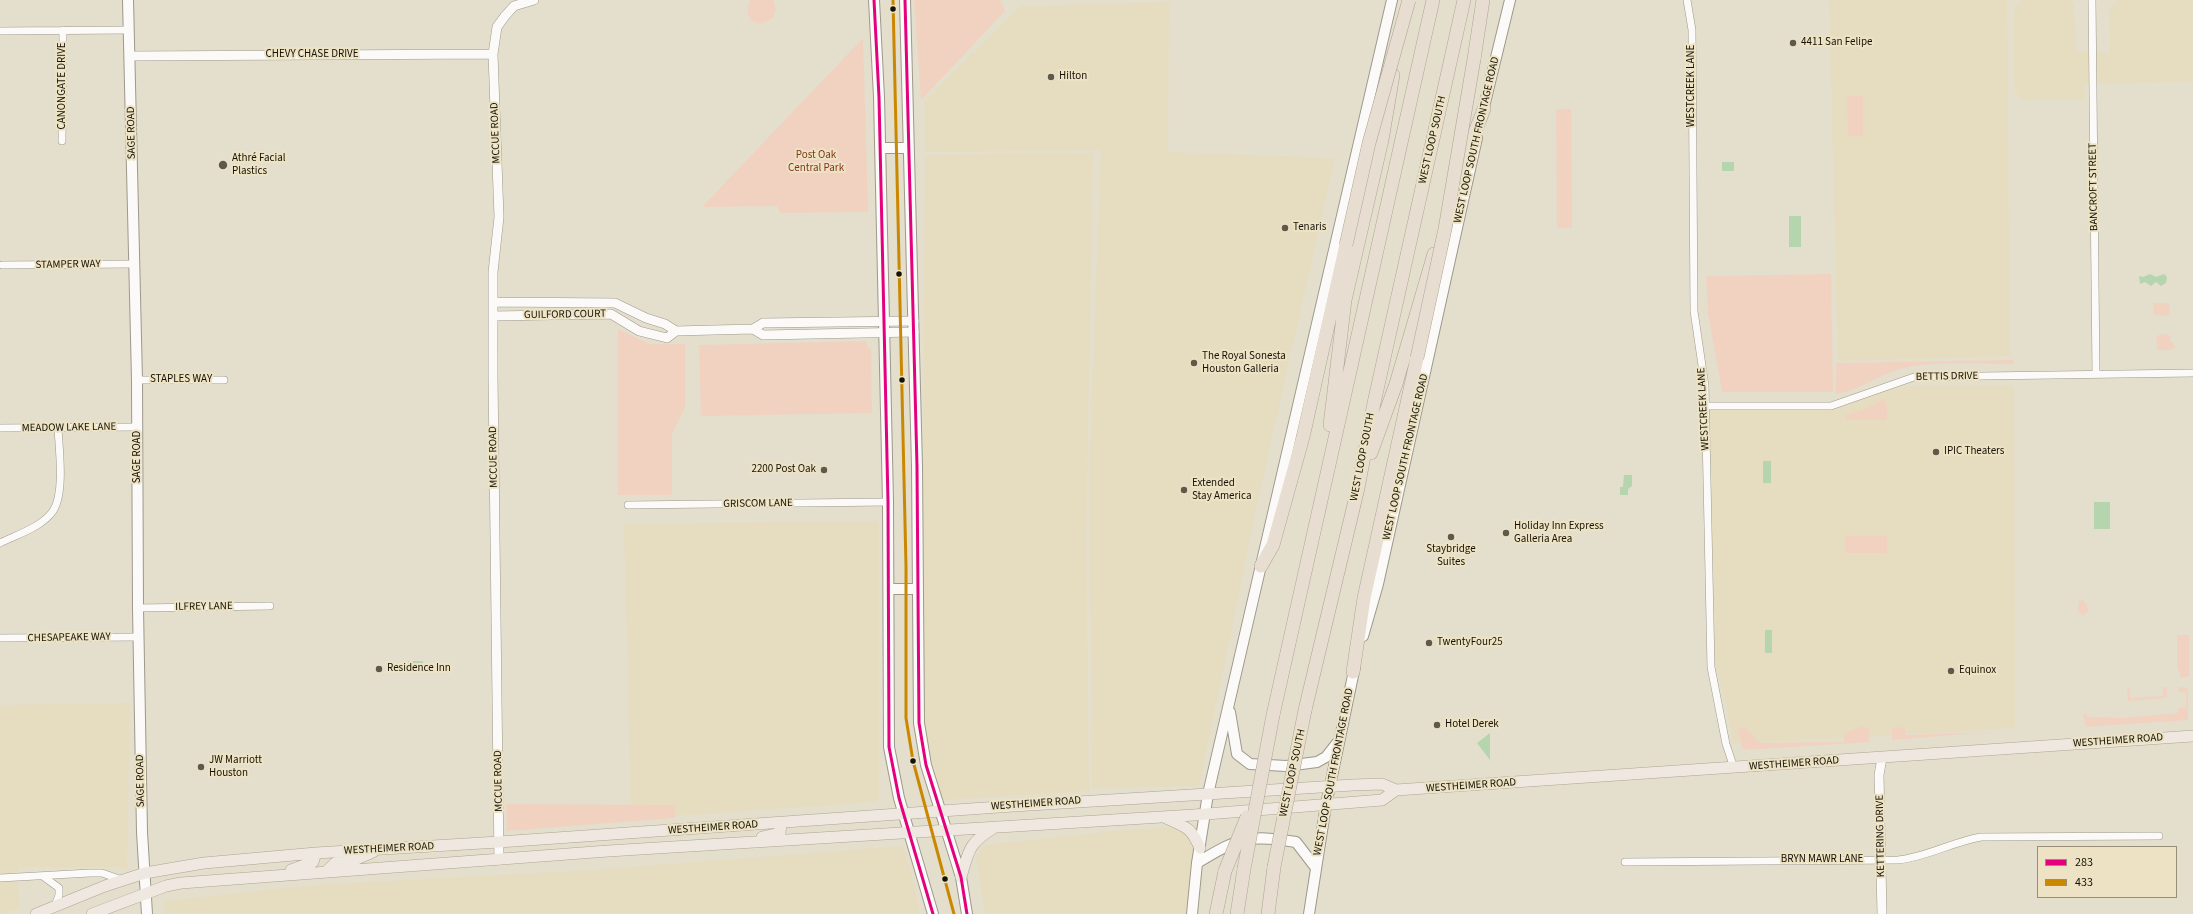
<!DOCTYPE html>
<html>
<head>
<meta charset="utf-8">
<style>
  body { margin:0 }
  #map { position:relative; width:2193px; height:914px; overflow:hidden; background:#e4decd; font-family:"Source Sans 3",sans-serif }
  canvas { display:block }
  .legend { position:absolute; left:2037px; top:846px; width:140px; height:52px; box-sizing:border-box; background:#ede3c4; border:1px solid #978f78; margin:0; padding:5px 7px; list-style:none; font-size:12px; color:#161207 }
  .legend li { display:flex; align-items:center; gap:8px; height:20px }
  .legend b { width:20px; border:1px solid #978f78 }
</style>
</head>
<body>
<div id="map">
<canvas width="2193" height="914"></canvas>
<ul class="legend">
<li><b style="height:5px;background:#e5007d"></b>283</li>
<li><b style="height:5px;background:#ca8801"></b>433</li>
</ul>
</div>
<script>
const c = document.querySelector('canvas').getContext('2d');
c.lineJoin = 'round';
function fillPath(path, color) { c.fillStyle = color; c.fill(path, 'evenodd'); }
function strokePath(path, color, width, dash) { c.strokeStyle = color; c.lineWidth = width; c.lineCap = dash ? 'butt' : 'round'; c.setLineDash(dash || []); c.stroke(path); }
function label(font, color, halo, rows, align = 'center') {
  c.font = font + ' "Source Sans 3",sans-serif'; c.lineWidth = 4; c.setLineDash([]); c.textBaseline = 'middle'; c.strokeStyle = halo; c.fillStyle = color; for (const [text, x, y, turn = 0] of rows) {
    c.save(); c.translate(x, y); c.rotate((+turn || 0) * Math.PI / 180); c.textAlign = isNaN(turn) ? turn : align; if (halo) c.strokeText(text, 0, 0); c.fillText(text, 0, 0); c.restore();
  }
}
const built = new Path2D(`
  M 1829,0 L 2007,0 L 2010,356 L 1838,361 Z
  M 2022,0 L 2071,0 L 2074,5 L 2076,51 L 2110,53 L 2109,10 L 2118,0 L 2193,0 L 2193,82 L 2084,84 L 2085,99 L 2020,100 L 2014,85 L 2014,10 Z
  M 1169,2 L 1168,152 L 1335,158 L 1261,486 L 1199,786 L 1092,788 L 1089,474 L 1101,150 L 925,152 L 925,101 L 1021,6 Z
  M 1093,153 L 1086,536 L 1089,791 L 942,800 L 924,722 L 922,674 L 925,155 Z
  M 2014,385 L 2015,728 L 1733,744 L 1727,707 L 1714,660 L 1710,408 L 1839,407 L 1885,390 L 1913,386 Z
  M 879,521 L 879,797 L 874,802 L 631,819 L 624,524 Z
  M 130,703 L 127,867 L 18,867 L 19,909 L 0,914 L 0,705 Z
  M 1197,826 L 1187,914 L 985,914 L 976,858 L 984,845 L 1125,830 Z
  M 903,846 L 913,879 L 920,914 L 165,914 L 164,901 L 315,885 L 591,870 Z`);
const green = new Path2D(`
  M 750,0 L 773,0 L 776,9 L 773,18 L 760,24 L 751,20 L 747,12 Z
  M 914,0 L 1000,0 L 1005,11 L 921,100 Z
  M 863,38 L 868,212 L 780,213 L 777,206 L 702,207 Z
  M 1847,96 L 1863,96 L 1863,136 L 1848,136 Z
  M 1556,109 L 1571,109 L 1572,228 L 1557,228 Z
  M 1831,274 L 1833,392 L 1722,392 L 1708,313 L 1706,276 Z
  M 2153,303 L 2169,303 L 2170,316 L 2154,315 Z
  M 618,329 L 649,344 L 685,344 L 685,407 L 672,434 L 672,495 L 618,495 Z
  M 2167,334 L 2170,336 L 2171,342 L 2173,342 L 2175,348 L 2171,350 L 2157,350 L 2157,340 L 2155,338 L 2159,335 Z
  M 867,341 L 867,346 L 871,350 L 872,413 L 701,416 L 699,345 Z
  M 2013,360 L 2013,364 C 1978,364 1929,360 1896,370 C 1875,377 1858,391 1836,394 L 1836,363 Z
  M 1884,399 L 1887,406 L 1887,420 L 1846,420 L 1845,415 L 1868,408 Z
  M 1845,536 L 1887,536 L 1887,553 L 1845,553 Z
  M 2083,600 L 2087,605 L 2088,611 L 2083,616 L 2078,611 L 2079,601 Z
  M 2177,635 L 2189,635 L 2189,676 L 2181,678 L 2177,667 Z
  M 2163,687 L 2167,687 L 2167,697 L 2164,698 L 2128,701 L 2127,688 L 2130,688 L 2130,698 L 2163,696 Z
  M 2180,687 L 2188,688 L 2188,720 L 2086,727 L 2083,714 L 2086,713 L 2087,717 L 2124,718 L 2178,713 L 2178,708 L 2186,707 L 2186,692 L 2178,692 Z
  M 1862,726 L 1869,729 L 1869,742 L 1745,750 L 1742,747 L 1738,728 L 1746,728 L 1760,743 L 1844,742 L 1844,734 Z
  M 1905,727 L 1906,735 L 1991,732 L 1892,740 L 1892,728 Z
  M 506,804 L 675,805 L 675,818 L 507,831 Z`);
const water = new Path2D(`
  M 1722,162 L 1734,162 L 1734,171 L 1722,171 Z
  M 1789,216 L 1801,216 L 1801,247 L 1789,247 Z
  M 2150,274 L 2156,277 L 2164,274 L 2167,277 L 2166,283 L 2161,286 L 2156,282 L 2151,286 L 2145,282 L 2140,284 L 2139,276 L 2143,277 Z
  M 1763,461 L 1771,461 L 1771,483 L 1763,483 Z
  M 1624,475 L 1632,475 L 1632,486 L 1628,489 L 1628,495 L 1620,495 L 1620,487 L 1623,487 Z
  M 2094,502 L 2110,502 L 2110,529 L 2094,529 Z
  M 1765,630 L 1772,630 L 1772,653 L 1765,653 Z
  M 408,661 L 423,661 L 423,669 L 408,669 Z
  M 1490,733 L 1490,760 L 1477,743 Z`);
const minor = new Path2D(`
  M 1687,0 L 1692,30 L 1694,311 L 1705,386 L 1711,667 L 1726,744 L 1734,768
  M 2092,0 L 2096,373
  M 0,31 L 129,30
  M 62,141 L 63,30
  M 2,265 L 134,264
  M 137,380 L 224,380
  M 1705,406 L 1831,406 L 1914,377 L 2193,373
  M 0,428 L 137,427
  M 628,505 L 888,502
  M 0,543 C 16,535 42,527 53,511 C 65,493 59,449 58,428
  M 138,608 L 270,606
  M 0,638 L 139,637
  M 1625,862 L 1898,860 C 1927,857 1952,842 1981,837 L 2159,836
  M 44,877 L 59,888 L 59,895 L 55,906
  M 0,878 L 90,873 L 102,873 L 122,880`);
const tertiary = new Path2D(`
  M 130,56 L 493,54
  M 493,302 L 615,303 L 646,318 L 665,324 L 676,331 L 753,329 L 763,323 L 914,321
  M 493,316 L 611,314 L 639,331 L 667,338 L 676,331
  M 753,329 L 763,335 L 914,332
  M 499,860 L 493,375 L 493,272 L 499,217 L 493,54 L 497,27 L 505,16 L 514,6 L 534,0
  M 1882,914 L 1879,775 L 1882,758`);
const secondary = new Path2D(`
  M 128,0 L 137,380 L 138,608 L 142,832 L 147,914
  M 874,0 L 879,97 L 888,502 L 889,747 L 899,798 L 933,914
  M 905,0 L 917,466 L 919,723 L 926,765 L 961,877 L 967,914
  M 1482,115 L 1510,0
  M 880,148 L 909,148
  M 889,589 L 917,589
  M 1363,636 L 1378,584 L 1477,138
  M 1230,712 L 1237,754 L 1250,764 L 1286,766 L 1317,762 L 1326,757 L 1337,743
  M 1197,863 C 1238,838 1248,834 1296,842 L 1316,868
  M 1192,914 L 1197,863 L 1208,794 L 1392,0
  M 1309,914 L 1326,805 L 1355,666`);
const primary = new Path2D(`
  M 1166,818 C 1187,828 1190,826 1200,848
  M 762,837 L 780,833 L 781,823
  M 291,870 L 313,862 L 316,853
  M 327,871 L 335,863 L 350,862 L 373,852
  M 961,877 C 969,851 968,844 992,829
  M 36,914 L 105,886 L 145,873 L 204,863 L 316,853 L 499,842 L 1013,806 L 1353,785 L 1382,784 L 1396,790 L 2193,736
  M 92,914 L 166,886 L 181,883 L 608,851 L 1194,815 L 1382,800 L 1396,790`);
const motorway = new Path2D(`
  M 1474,59 L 1483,0
  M 1457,178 L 1484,109
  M 1330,425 L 1345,300 L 1382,140 L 1393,75
  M 1371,453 L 1396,384 L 1434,254
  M 1261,566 L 1273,545 L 1303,437 L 1346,245
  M 1353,672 L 1364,598 L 1417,358
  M 1305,710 L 1358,488 L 1374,403 L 1464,0
  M 1273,715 L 1433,0
  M 1216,914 L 1225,871
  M 1237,914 L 1244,869
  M 1268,914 L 1274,867`);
const motorwayBridge = new Path2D(`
  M 1346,245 L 1369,143 L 1409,0
  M 1417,358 L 1445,229 L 1474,59
  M 1274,867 L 1305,710
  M 1244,869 L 1273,715
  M 1225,871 L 1247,817`);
const bus1 = new Path2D(`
  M 874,0 L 879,97 L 888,502 L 889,747 L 899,798 L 933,914
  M 905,0 L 917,466 L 919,723 L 926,765 L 961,877 L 967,914`);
const bus2 = new Path2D(`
  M 893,0 L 906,566 L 906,718 L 913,761 L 954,914`);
const markers = [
  [893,9,3.5,"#161207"],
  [1793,43,4,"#5e594c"],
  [1051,77,4,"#5e594c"],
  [223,165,5,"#5e594c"],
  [1285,228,4,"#5e594c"],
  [899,274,3.5,"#161207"],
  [1194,363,4,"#5e594c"],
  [902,380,3.5,"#161207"],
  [1936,452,4,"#5e594c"],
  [824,470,4,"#5e594c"],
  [1184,490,4,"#5e594c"],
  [1506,533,4,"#5e594c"],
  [1451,537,4,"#5e594c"],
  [1429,643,4,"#5e594c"],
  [379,669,4,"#5e594c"],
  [1951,671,4,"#5e594c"],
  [1437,725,4,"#5e594c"],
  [913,761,3.5,"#161207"],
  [201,767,4,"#5e594c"],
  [945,879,3.5,"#161207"]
];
const poiNames = [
  ["4411 San Felipe",1801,43],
  ["Hilton",1059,77],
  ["Athré Facial",232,159],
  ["Plastics",232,172],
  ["Tenaris",1293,228],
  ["The Royal Sonesta",1202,357],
  ["Houston Galleria",1202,370],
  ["IPIC Theaters",1944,452],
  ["2200 Post Oak",816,470,"right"],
  ["Extended",1192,484],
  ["Stay America",1192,497],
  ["Holiday Inn Express",1514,527],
  ["Galleria Area",1514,540],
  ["Staybridge",1451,550,"center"],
  ["Suites",1451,563,"center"],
  ["TwentyFour25",1437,643],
  ["Residence Inn",387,669],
  ["Equinox",1959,671],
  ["Hotel Derek",1445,725],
  ["JW Marriott",209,761],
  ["Houston",209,774]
];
const streetNames = [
  ["CHEVY CHASE DRIVE",312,55],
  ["CANONGATE DRIVE",63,86,-90],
  ["WESTCREEK LANE",1692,86,-90],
  ["SAGE ROAD",132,133,-91],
  ["MCCUE ROAD",496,133,-92],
  ["WEST LOOP SOUTH",1433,140,-77],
  ["WEST LOOP SOUTH FRONTAGE ROAD",1477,140,-77],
  ["BANCROFT STREET",2094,187,-91],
  ["STAMPER WAY",68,265,-1],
  ["GUILFORD COURT",565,315,-1],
  ["BETTIS DRIVE",1947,377,-1],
  ["STAPLES WAY",181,380],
  ["WESTCREEK LANE",1704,409,-93],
  ["MEADOW LAKE LANE",69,428,-1],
  ["SAGE ROAD",138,457,-90],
  ["MCCUE ROAD",494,457,-91],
  ["WEST LOOP SOUTH",1363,457,-79],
  ["WEST LOOP SOUTH FRONTAGE ROAD",1406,457,-77],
  ["GRISCOM LANE",758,504,-1],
  ["ILFREY LANE",204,607,-1],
  ["CHESAPEAKE WAY",69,638,-1],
  ["WESTHEIMER ROAD",2118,741,-4],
  ["WESTHEIMER ROAD",1794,764,-4],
  ["WEST LOOP SOUTH FRONTAGE ROAD",1334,772,-79],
  ["WEST LOOP SOUTH",1293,773,-78],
  ["SAGE ROAD",141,781,-91],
  ["MCCUE ROAD",499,781,-91],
  ["WESTHEIMER ROAD",1471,786,-4],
  ["WESTHEIMER ROAD",1036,804,-4],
  ["WESTHEIMER ROAD",713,828,-4],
  ["KETTERING DRIVE",1881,836,-91],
  ["WESTHEIMER ROAD",389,849,-3],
  ["BRYN MAWR LANE",1822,860]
];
const parkNames = [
  ["Post Oak",816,156],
  ["Central Park",816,169]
];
fillPath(built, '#e6ddc0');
fillPath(green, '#f1d2c1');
fillPath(water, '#b5d5ae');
strokePath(minor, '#9c998c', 8);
strokePath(tertiary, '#9c998c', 10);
strokePath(secondary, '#9c998c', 12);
strokePath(primary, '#afa391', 12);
strokePath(motorway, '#afa391', 14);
strokePath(minor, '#fbfaf8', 7);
strokePath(tertiary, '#fbfaf8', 9);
strokePath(secondary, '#fbfaf8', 10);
strokePath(primary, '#eee8e1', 11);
strokePath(motorway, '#e7ddd1', 13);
strokePath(motorwayBridge, '#afa391', 14, []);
strokePath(motorwayBridge, '#e7ddd1', 13);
strokePath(bus1, '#e5007d', 3);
strokePath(bus2, '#ca8801', 3);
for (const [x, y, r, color] of markers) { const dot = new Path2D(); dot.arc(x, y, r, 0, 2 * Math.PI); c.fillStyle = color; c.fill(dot); strokePath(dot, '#ede3c4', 1.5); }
label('11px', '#161207', '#ede3c4', poiNames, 'left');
label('11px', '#161207', '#ede3c4', streetNames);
label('11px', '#843619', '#ede3c4', parkNames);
</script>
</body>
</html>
